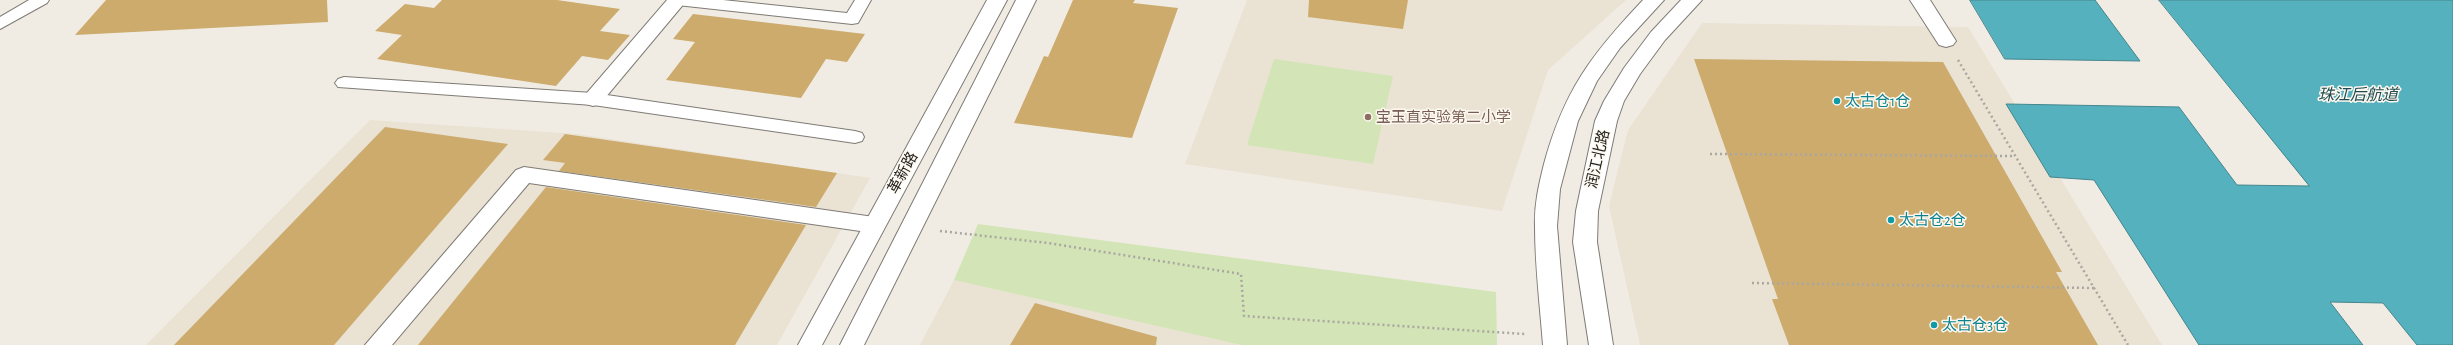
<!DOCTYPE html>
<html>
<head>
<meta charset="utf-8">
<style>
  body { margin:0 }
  canvas { display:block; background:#f0ece4 }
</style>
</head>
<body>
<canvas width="2453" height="345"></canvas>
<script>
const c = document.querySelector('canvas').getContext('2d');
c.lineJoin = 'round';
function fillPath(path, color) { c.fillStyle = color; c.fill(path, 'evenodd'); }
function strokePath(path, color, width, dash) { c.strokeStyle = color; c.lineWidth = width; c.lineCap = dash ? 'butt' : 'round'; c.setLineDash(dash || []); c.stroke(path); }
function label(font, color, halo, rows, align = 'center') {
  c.font = font + ' "Alegreya Sans","Noto Sans SC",sans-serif'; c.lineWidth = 3; c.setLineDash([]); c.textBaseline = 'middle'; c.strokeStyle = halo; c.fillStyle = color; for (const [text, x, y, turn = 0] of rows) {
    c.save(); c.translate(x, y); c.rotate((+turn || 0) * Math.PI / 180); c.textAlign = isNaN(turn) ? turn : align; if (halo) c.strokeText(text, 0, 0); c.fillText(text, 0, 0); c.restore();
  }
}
const built = new Path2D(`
  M 1247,0 L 1626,0 L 1548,70 L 1502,211 L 1185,164 Z
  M 1702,23 L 1968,27 L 2162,345 L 1640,345 L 1609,206 L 1628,130 Z
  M 370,120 L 577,134 L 870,178 L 777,345 L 146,345 Z
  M 954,280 L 1241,345 L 920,345 Z`);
const green = new Path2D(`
  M 1274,59 L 1393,76 L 1373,164 L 1247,145 Z
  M 978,224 L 1496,292 L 1497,345 L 1241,345 L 954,280 Z`);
const water = new Path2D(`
  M 1970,0 L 2095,0 L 2140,61 L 2005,59 Z
  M 2159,0 L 2453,0 L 2453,345 L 2417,345 L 2383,303 L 2330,302 L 2363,345 L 2199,345 L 2094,180 L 2050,177 L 2006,104 L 2179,107 L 2237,185 L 2309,186 Z`);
const building = new Path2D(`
  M 106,0 L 327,0 L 328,22 L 75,35 Z
  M 442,0 L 557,0 L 620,9 L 600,31 L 630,35 L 608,60 L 582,56 L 556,86 L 377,59 L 402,35 L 375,31 L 405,4 L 434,8 Z
  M 1073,0 L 1135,0 L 1133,3 L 1178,8 L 1132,138 L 1014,123 L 1044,56 L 1048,57 Z
  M 1309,0 L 1408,0 L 1403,29 L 1308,17 Z
  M 693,14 L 865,34 L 847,62 L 826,59 L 801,98 L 666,80 L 695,42 L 673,39 Z
  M 1694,59 L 1943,62 L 2062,272 L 2056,272 L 2098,345 L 1789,345 L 1772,299 L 1778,299 Z
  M 385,127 L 508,144 L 334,345 L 174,345 Z
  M 565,134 L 837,173 L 816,207 L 559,171 L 565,163 L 543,160 Z
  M 546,187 L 806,225 L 735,345 L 418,345 Z
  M 1035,303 L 1157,337 L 1156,345 L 1010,345 Z`);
const path = new Path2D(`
  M 1958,60 L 2128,345
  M 1710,154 L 2014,156
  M 940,231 L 1048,243 L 1241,274 L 1244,316 L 1525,334
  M 1752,283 L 2094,288`);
const lane = new Path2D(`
  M 29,0 L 49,0 L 47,3 L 0,29 L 0,17 Z
  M 669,0 L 723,0 L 847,13 L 855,0 L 871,0 L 858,23 L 852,24 L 677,5 L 671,3 Z
  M 344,77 L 593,93 L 855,131 L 862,133 L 864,137 L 862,141 L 855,143 L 593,105 L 338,87 L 335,83 L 338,79 Z`);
const street = new Path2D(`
  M 667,0 L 687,0 L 600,104 L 593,106 L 586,104 L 583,99 L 586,94 Z
  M 1910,0 L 1930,0 L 1956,41 L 1953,45 L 1946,47 L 1939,45 Z
  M 524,167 L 874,217 L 882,219 L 885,225 L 882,231 L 874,233 L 529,183 L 392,345 L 365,345 L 516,170 Z`);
const secondary = new Path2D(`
  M 987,0 L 1007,0 L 822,345 L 798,345 Z
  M 1016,0 L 1036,0 L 864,345 L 840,345 Z
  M 1643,0 L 1664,0 L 1620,48 L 1597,81 L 1578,121 L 1560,189 L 1557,226 L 1567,345 L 1543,345 C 1540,306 1535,266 1535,227 C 1534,205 1539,184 1544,164 C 1564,90 1592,54 1643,0 Z
  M 1681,0 L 1702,0 L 1665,40 L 1640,74 L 1624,101 L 1617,121 L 1598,211 L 1597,242 L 1613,345 L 1589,345 L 1573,242 L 1576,211 L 1595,121 L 1604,101 L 1624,68 L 1651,32 Z`);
const markers = [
  [1837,101,4,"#0f9aa8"],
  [1368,117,4,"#8d6e63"],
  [1891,220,4,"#0f9aa8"],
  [1934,325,4,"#0f9aa8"]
];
const cultureNames = [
  ["太古仓1仓",1845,101],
  ["太古仓2仓",1899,220],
  ["太古仓3仓",1942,325]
];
const educationNames = [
  ["宝玉直实验第二小学",1376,117]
];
const streetNames = [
  ["润江北路",1598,159,-77],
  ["革新路",903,173,-61]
];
const waterNames = [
  ["珠江后航道",2358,95]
];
fillPath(built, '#eae2d3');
fillPath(green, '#d3e5b6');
fillPath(water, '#54b1bd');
strokePath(water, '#45868d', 1);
fillPath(building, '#ccab6d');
strokePath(lane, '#7f7b75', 2);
strokePath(street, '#7f7b75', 2);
strokePath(secondary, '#7f7b75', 2);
strokePath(path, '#aaa7a1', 2.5, [2, 3]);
fillPath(lane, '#fff');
fillPath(street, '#fff');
fillPath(secondary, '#fff');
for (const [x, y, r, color] of markers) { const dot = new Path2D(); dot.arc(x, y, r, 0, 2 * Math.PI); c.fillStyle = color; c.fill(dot); strokePath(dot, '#fdf9f1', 1.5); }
label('15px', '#0d838f', '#fdf9f1', cultureNames, 'left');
label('15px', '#785e54', '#fdf9f1', educationNames, 'left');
label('15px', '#21201d', '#fdf9f1', streetNames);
label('italic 16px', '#214b51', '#fdf9f1', waterNames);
</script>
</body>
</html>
